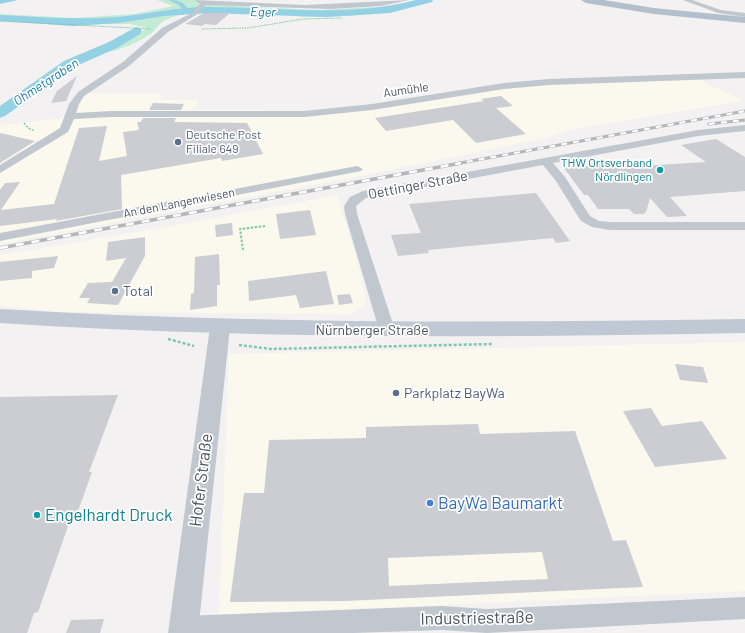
<!DOCTYPE html>
<html>
<head>
<meta charset="utf-8">
<style>
  body { margin:0 }
  canvas { display:block; background:#f3f1f1 }
</style>
</head>
<body>
<canvas width="745" height="633"></canvas>
<script>
const c = document.querySelector('canvas').getContext('2d');
c.lineJoin = 'round';
function fillPath(path, color) { c.fillStyle = color; c.fill(path, 'evenodd'); }
function strokePath(path, color, width, dash) { c.strokeStyle = color; c.lineWidth = width; c.lineCap = dash ? 'butt' : 'round'; c.setLineDash(dash || []); c.stroke(path); }
function label(font, color, halo, rows, align = 'center') {
  c.font = font + ' Barlow,sans-serif'; c.lineWidth = 3.5; c.setLineDash([]); c.textBaseline = 'middle'; c.strokeStyle = halo; c.fillStyle = color; for (const [text, x, y, turn = 0] of rows) {
    c.save(); c.translate(x, y); c.rotate((+turn || 0) * Math.PI / 180); c.textAlign = isNaN(turn) ? turn : align; if (halo) c.strokeText(text, 0, 0); c.fillText(text, 0, 0); c.restore();
  }
}
const commercial = new Path2D(`
  M 700,78 L 710,87 L 716,87 L 743,101 L 572,129 L 546,138 L 366,175 L 0,244 L 0,125 L 59,119 L 88,93 L 163,94 L 160,100 L 198,100 L 196,109 L 342,112 L 528,84 Z
  M 337,195 L 356,257 L 366,298 L 362,307 L 350,314 L 62,312 L 0,306 L 0,255 L 183,224 Z
  M 745,342 L 745,591 L 219,615 L 229,354 Z`);
const green = new Path2D(`
  M 157,0 L 197,0 L 200,4 L 212,5 L 319,10 L 374,7 L 384,13 L 350,16 L 304,17 L 258,12 L 185,14 C 176,16 166,18 159,25 C 156,28 154,31 151,34 C 136,43 113,55 95,52 C 107,36 133,42 146,28 L 130,24 L 59,24 L 0,20 L 0,14 L 74,18 L 135,14 L 173,6 Z`);
const canal = new Path2D(`
  M 0,0 L 18,0 L 0,4 Z
  M 169,0 C 180,0 184,3 190,11 L 185,12 L 179,5 Z`);
const river = new Path2D(`
  M 416,0 L 433,0 L 432,2 L 390,13 L 327,17 L 207,13 L 164,16 L 119,23 L 73,26 L 0,21 L 0,15 C 40,17 78,20 118,17 C 148,14 177,7 208,7 C 277,7 348,18 416,0 Z
  M 136,27 L 140,28 L 142,31 L 140,34 L 117,48 L 74,67 L 5,116 L 0,118 L 0,106 L 64,61 L 109,42 Z`);
const building = new Path2D(`
  M 204,13 L 230,13 L 216,25 L 205,24 L 202,26 L 185,24 Z
  M 77,76 L 66,101 L 51,103 L 57,91 Z
  M 501,96 L 513,106 L 496,108 L 526,134 L 476,143 L 453,120 L 386,131 L 375,118 L 484,101 L 481,99 Z
  M 153,103 L 184,104 L 181,110 L 149,110 Z
  M 143,118 L 176,118 L 174,122 L 247,123 L 263,154 L 222,161 L 221,158 L 121,175 L 122,209 L 56,221 L 57,219 L 0,226 L 0,190 L 5,183 L 20,182 L 1,210 L 54,204 L 79,128 L 107,126 L 99,161 L 127,156 L 123,132 L 139,130 L 137,122 L 141,122 Z
  M 0,133 L 35,141 L 0,163 Z
  M 716,139 L 745,157 L 745,191 L 670,197 L 687,216 L 667,217 L 650,198 L 646,212 L 643,214 L 634,214 L 629,209 L 598,209 L 588,195 L 584,195 L 564,168 L 592,166 L 589,162 L 604,161 L 610,168 L 706,162 L 681,145 Z
  M 536,193 L 570,241 L 556,243 L 553,238 L 428,250 L 429,253 L 398,256 L 391,235 L 421,233 L 409,204 Z
  M 310,210 L 316,235 L 280,239 L 276,214 Z
  M 232,223 L 233,235 L 216,237 L 215,225 Z
  M 145,237 L 145,256 L 118,305 L 87,303 L 90,298 L 79,298 L 88,283 L 112,282 L 126,258 L 106,261 L 108,242 Z
  M 219,254 L 220,285 L 217,285 L 217,306 L 190,310 L 191,294 L 194,293 L 195,257 Z
  M 58,256 L 54,268 L 32,271 L 32,278 L 0,281 L 0,262 Z
  M 326,271 L 334,304 L 300,308 L 296,295 L 249,301 L 248,281 Z
  M 350,294 L 353,303 L 339,305 L 337,295 Z
  M 675,364 L 703,367 L 708,383 L 680,380 Z
  M 118,395 L 89,472 L 92,472 L 77,514 L 72,515 L 38,612 L 34,613 L 27,633 L 0,633 L 0,397 Z
  M 651,408 L 662,426 L 702,421 L 727,459 L 655,467 L 623,411 Z
  M 478,424 L 480,434 L 575,431 L 613,541 L 626,540 L 643,587 L 345,601 L 230,602 L 244,493 L 264,493 L 269,440 L 366,438 L 366,427 ZM 542,552 L 548,579 L 389,586 L 388,558 Z
  M 104,619 L 100,633 L 66,633 L 71,620 Z`);
const pathFar3 = new Path2D(`
  M 0,21 L 151,29
  M 202,29 L 248,28 L 303,19 L 342,18`);
const pathFar2 = new Path2D(`
  M 24,123 L 28,128 L 35,131`);
const pathFar1 = new Path2D(`
  M 243,250 L 240,229 L 266,226`);
const path = new Path2D(`
  M 168,339 L 194,346
  M 239,345 L 271,349 L 493,344`);
const minor = new Path2D(`
  M 195,0 L 305,5 L 409,0 L 381,6 L 330,9 L 206,5 L 196,15 L 168,32 L 129,66 L 84,96 L 79,104 L 76,113 L 111,111 L 304,111 L 372,104 L 504,83 L 549,79 L 745,72 L 745,78 L 549,85 L 504,89 L 372,110 L 304,117 L 111,117 L 74,119 L 68,132 L 0,173 L 0,165 L 60,128 L 69,104 L 78,92 L 123,62 L 162,28 L 192,13 L 200,4 Z
  M 683,0 L 692,0 L 721,10 L 745,13 L 745,17 L 718,13 Z
  M 745,125 L 745,131 L 698,136 L 553,163 L 565,177 L 590,216 L 599,221 L 610,222 L 745,222 L 745,230 L 610,230 L 592,227 L 581,221 L 556,181 L 543,165 L 366,198 L 356,206 L 357,214 L 395,330 L 392,334 L 387,335 L 382,334 L 379,330 L 345,214 L 344,206 L 350,197 L 363,191 L 698,130 Z
  M 357,166 L 363,169 L 361,171 L 0,241 L 0,233 Z
  M 745,597 L 745,619 L 487,633 L 442,630 L 353,633 L 174,633 L 172,628 L 176,620 L 184,616 L 442,606 L 487,609 Z`);
const tertiary = new Path2D(`
  M 220,320 L 227,322 L 230,327 L 198,633 L 168,633 L 210,327 L 213,322 Z`);
const secondary = new Path2D(`
  M 0,309 C 248,324 496,323 745,319 L 745,333 C 496,338 248,339 0,323 Z`);
const primary = new Path2D(`
  M 581,0 L 604,0 L 654,8 L 745,17 L 745,23 L 654,14 L 586,3 Z`);
const railFar1 = new Path2D(`
  M 709,124 L 745,120
  M 455,164 L 745,111`);
const rail = new Path2D(`
  M 0,248 L 461,163`);
const markers = [
  [178,142,4,"#5c6f8a"],
  [660,170,4,"#0f9aa8"],
  [115,291,4,"#5c6f8a"],
  [396,393,4,"#5c6f8a"],
  [430,503,4,"#3f7fe0"],
  [37,515,4,"#0f9aa8"]
];
const farStreetnames = [
  ["Aumühle",406,90,-8],
  ["An den Langenwiesen",179,203,-11]
];
const farServicenames = [
  ["Deutsche Post",186,135],
  ["Filiale 649",186,149]
];
const farCulturenames = [
  ["THW Ortsverband",652,163],
  ["Nördlingen",652,177]
];
const farWaternames = [
  ["Eger",263,12,2],
  ["Ohmetgraben",46,82,-33]
];
const streetNames = [
  ["Oettinger Straße",418,185,-11],
  ["Nürnberger Straße",372,330]
];
const serviceNames = [
  ["Total",123,291],
  ["Parkplatz BayWa",404,393]
];
const nearStreetnames = [
  ["Hofer Straße",201,480,-83],
  ["Industriestraße",477,618,-1]
];
const nearShopnames = [
  ["BayWa Baumarkt",438,503]
];
const nearCulturenames = [
  ["Engelhardt Druck",45,515]
];
fillPath(commercial, '#fbf8ed');
fillPath(green, '#c4ecd5');
fillPath(canal, '#94d1e5');
fillPath(river, '#94d1e5');
fillPath(building, '#cbcdd3');
strokePath(pathFar3, '#7ec8a7', 1, [1.5, 1]);
strokePath(pathFar2, '#7ec8a7', 1.5, [2, 1.5]);
strokePath(pathFar1, '#7ec8a7', 2, [2.5, 1.5]);
strokePath(path, '#7ec8a7', 2.5, [3, 2]);
fillPath(minor, '#c0c7ce');
fillPath(tertiary, '#c0c7ce');
fillPath(secondary, '#c0c8d3');
fillPath(primary, '#b3bfcd');
strokePath(railFar1, '#b4b6ba', 3);
strokePath(rail, '#b4b6ba', 3.5);
strokePath(railFar1, '#fff', 2, [6]);
strokePath(rail, '#fff', 2.5, [8]);
for (const [x, y, r, color] of markers) { const dot = new Path2D(); dot.arc(x, y, r, 0, 2 * Math.PI); c.fillStyle = color; c.fill(dot); strokePath(dot, '#fff', 1.5); }
label('12px', '#4a535d', '#fff', farStreetnames);
label('12px', '#4e5e75', '#fff', farServicenames, 'left');
label('12px', '#0d838f', '#fff', farCulturenames, 'right');
label('italic 13px', '#187ea2', '#fff', farWaternames);
label('14px', '#4a535d', '#fff', streetNames);
label('14px', '#4e5e75', '#fff', serviceNames, 'left');
label('17px', '#4a535d', '#fff', nearStreetnames);
label('17px', '#366cbe', '#fff', nearShopnames, 'left');
label('17px', '#0d838f', '#fff', nearCulturenames, 'left');
</script>
</body>
</html>
